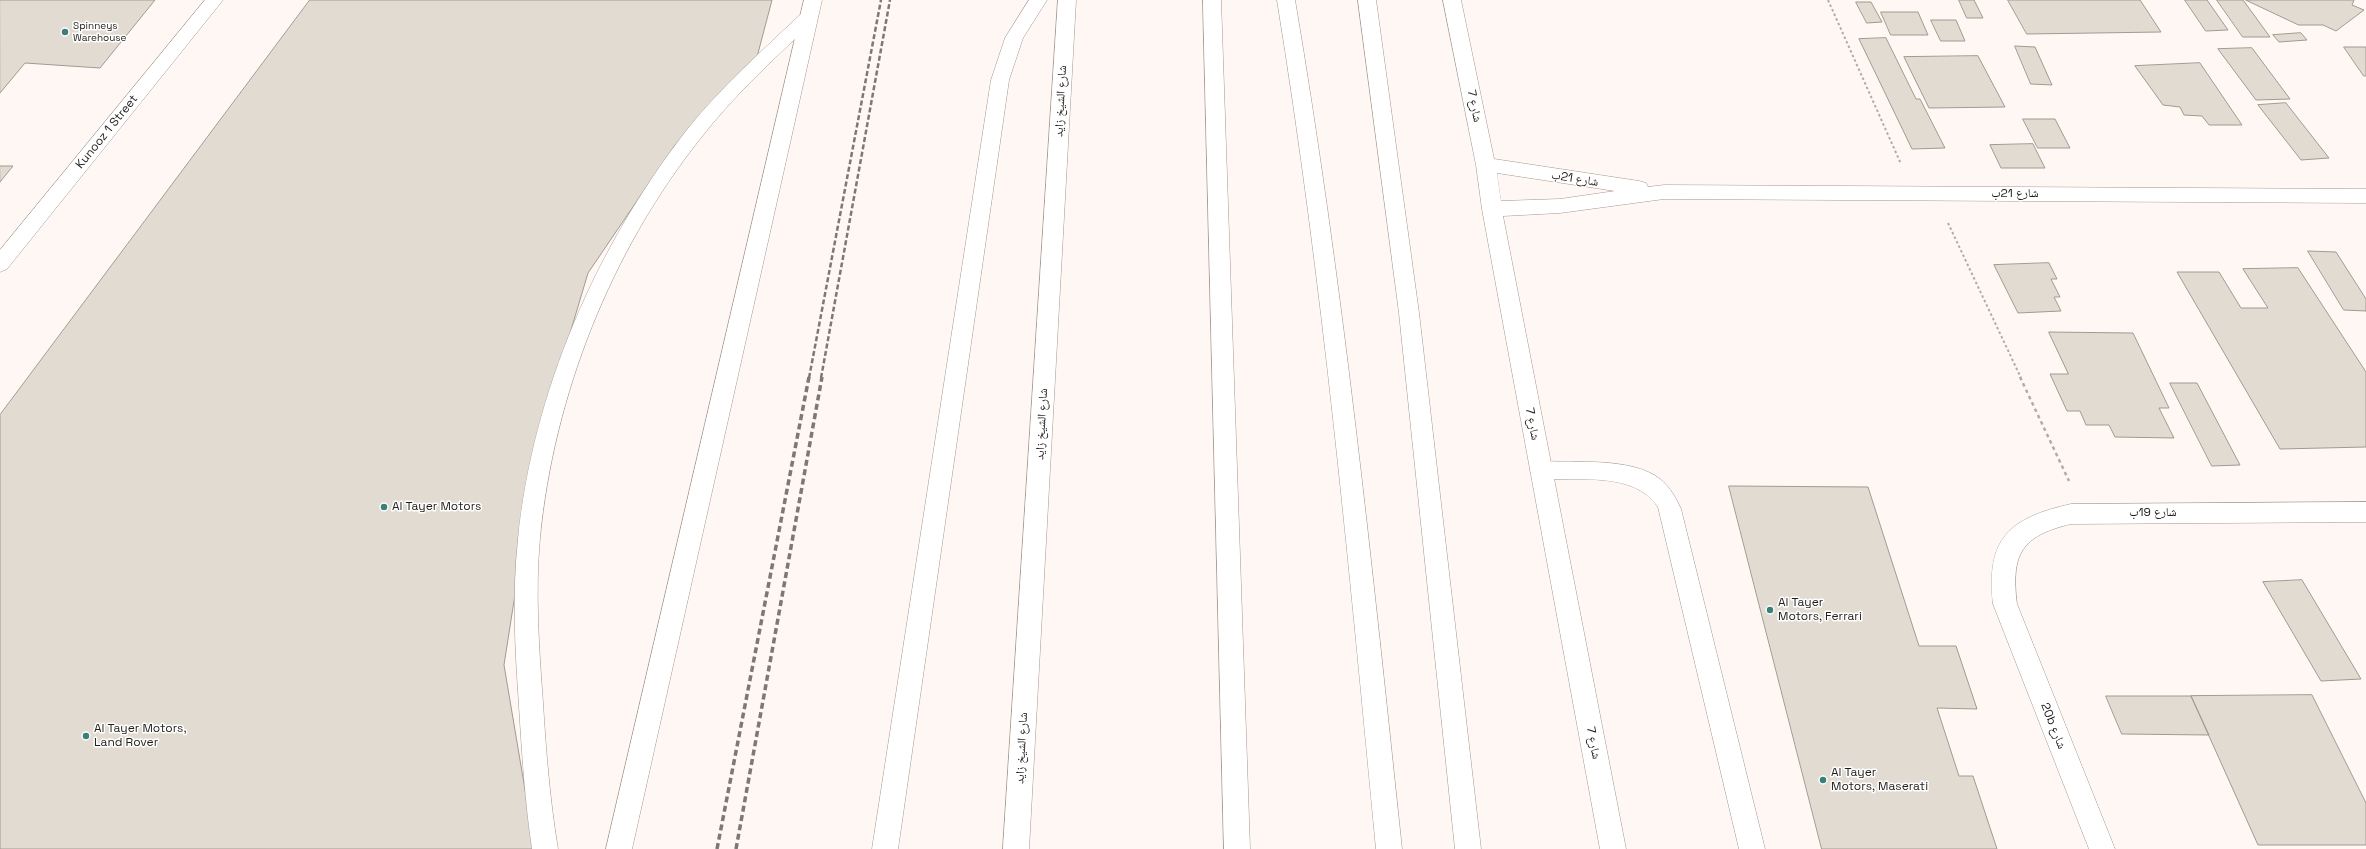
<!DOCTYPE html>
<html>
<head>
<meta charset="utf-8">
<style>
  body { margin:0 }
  canvas { display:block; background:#fef7f3 }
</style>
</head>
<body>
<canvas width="2366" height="849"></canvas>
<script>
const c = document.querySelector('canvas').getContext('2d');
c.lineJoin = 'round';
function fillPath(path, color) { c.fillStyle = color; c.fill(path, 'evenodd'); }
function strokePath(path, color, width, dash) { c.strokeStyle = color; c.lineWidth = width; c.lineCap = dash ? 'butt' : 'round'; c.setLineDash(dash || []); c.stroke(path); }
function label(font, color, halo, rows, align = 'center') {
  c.font = font + ' "Space Grotesk","Noto Naskh Arabic",sans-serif'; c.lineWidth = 3; c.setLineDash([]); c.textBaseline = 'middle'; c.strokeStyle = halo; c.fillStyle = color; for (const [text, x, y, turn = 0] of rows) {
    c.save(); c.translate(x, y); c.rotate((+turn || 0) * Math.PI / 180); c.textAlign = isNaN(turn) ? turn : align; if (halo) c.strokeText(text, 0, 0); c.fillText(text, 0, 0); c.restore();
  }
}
const building = new Path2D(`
  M 0,0 L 155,0 L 100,68 L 25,63 L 0,93 Z
  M 310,0 L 772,0 L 757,57 L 675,145 L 588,273 L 540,434 L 504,665 L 535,849 L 0,849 L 0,415 Z
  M 1959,0 L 1974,0 L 1983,18 L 1967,18 Z
  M 2008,0 L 2140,0 L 2161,32 L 2027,34 Z
  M 2185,0 L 2207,0 L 2228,30 L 2206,31 Z
  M 2217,0 L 2243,0 L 2270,37 L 2243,37 Z
  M 2246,0 L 2354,0 L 2352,5 L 2364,10 L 2336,31 L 2323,25 L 2299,25 Z
  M 1856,2 L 1871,2 L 1882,22 L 1867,23 Z
  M 1881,12 L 1918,12 L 1928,35 L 1891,35 Z
  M 1931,20 L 1956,20 L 1965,41 L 1941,41 Z
  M 2301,33 L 2307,40 L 2279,42 L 2273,35 Z
  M 1886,38 L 1916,99 L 1920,99 L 1945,148 L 1912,149 L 1859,39 Z
  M 2015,46 L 2035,47 L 2052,85 L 2031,84 Z
  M 2344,47 L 2366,47 L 2366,76 L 2364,76 Z
  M 2252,48 L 2290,99 L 2256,100 L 2218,49 Z
  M 1978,56 L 2005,107 L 1929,108 L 1904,57 Z
  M 2200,63 L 2242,125 L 2209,125 L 2202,116 L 2184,115 L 2180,107 L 2163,105 L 2135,66 Z
  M 2286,103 L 2329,158 L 2301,160 L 2258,105 Z
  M 2023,119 L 2055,119 L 2070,148 L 2038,148 Z
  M 2033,144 L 2045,168 L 2001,168 L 1990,145 Z
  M 0,166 L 13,166 L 0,182 Z
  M 2308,251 L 2336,252 L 2366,299 L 2366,311 L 2344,310 Z
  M 2049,263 L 2057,279 L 2051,279 L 2060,297 L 2054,297 L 2061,311 L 2018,313 L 1994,265 Z
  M 2298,268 L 2366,372 L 2366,447 L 2280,449 L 2177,272 L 2219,272 L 2241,308 L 2268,308 L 2243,269 Z
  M 2049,332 L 2133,333 L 2169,408 L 2159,408 L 2174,438 L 2115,437 L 2109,425 L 2086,425 L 2080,411 L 2067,411 L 2050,374 L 2068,374 Z
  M 2170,383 L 2197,383 L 2240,465 L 2212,466 Z
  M 1729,486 L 1868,487 L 1919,646 L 1956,646 L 1977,709 L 1937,708 L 1959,776 L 1973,776 L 1997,849 L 1822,849 Z
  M 2302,580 L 2361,679 L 2321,681 L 2263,582 Z
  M 2312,695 L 2366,803 L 2366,845 L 2258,845 L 2191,696 Z
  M 2106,696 L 2191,696 L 2209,735 L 2122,734 Z`);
const pathFar1 = new Path2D(`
  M 1828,0 L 1901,164
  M 1948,223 L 2021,378`);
const path = new Path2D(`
  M 2020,377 L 2069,481`);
const lane = new Path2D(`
  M 809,11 L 815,12 L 817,16 L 815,20 C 775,58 734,95 700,139 C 611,251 554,395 540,538 C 535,593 539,648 543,703 C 546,752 550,801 558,849 L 532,849 C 525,801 522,754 519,706 C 515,650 512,594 518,539 C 533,392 596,247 686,131 C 720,88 763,50 803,12 Z
  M 1541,461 C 1575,463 1632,457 1660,479 C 1670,487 1676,498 1681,509 L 1765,849 L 1739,849 L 1658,507 C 1634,471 1579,481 1541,479 L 1533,476 L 1530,470 L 1533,464 Z`);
const street = new Path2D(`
  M 205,0 L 223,0 L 7,269 L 0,272 L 0,250 Z
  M 1443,0 L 1461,0 L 1494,159 L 1639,181 L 1646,183 L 1648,187 L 1664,185 L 2366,189 L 2366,203 L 1664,199 L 1560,213 L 1503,216 L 1626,849 L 1600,849 L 1482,209 L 1476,165 ZM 1497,173 L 1615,191 L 1560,199 L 1501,201 Z
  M 2366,502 L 2366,522 L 2071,524 C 2021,536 2011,554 2017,604 L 2115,849 L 2089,849 L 1993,604 C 1986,538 2009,518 2071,504 Z`);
const secondary = new Path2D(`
  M 804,0 L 822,0 L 632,849 L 606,849 Z`);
const highway = new Path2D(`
  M 1029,0 L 1047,0 L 1023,38 L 1009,80 L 898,849 L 872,849 L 991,80 L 1005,38 Z
  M 1058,0 L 1076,0 L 1029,849 L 1003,849 Z
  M 1203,0 L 1221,0 L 1250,849 L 1224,849 Z
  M 1277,0 L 1295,0 C 1343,282 1372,565 1402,849 L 1376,849 C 1349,565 1323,282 1277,0 Z
  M 1358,0 L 1376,0 L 1419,313 L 1481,849 L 1455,849 L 1399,313 Z`);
const railFar1 = new Path2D(`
  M 809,378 L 881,0
  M 821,378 L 890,0`);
const rail = new Path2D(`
  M 717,849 L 809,377
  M 736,849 L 822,377`);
const markers = [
  [65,32,4,"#3a8078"],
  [384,507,4,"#3a8078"],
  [1770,610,4,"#3a8078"],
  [86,736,4,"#3a8078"],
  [1823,780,4,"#3a8078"]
];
const farPoinames = [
  ["Spinneys",73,26],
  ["Warehouse",73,38]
];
const streetNames = [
  ["شارع الشيخ زايد",1061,101,-87],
  ["شارع 7",1474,106,78],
  ["Kunooz 1 Street",107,132,-51],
  ["شارع 21ب",1575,179,9],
  ["شارع 21ب",2015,194],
  ["شارع الشيخ زايد",1042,424,-87],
  ["شارع 7",1532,424,79],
  ["شارع 19ب",2153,513],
  ["20b شارع",2053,726,68],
  ["شارع 7",1593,743,79],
  ["شارع الشيخ زايد",1022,748,-87]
];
const poiNames = [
  ["Al Tayer Motors",392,507],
  ["Al Tayer",1778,603],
  ["Motors, Ferrari",1778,617],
  ["Al Tayer Motors,",94,729],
  ["Land Rover",94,743],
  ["Al Tayer",1831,773],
  ["Motors, Maserati",1831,787]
];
fillPath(building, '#e2dbd1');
strokePath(building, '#a19a91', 1);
strokePath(lane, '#a39792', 1);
strokePath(street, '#a39792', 1);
strokePath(secondary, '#a39792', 1);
strokePath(highway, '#a39792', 1);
strokePath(pathFar1, '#b2aca8', 2, [2.5, 2.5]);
strokePath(path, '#b2aca8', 2.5, [3.5, 3.5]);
fillPath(lane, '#fff');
fillPath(street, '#fff');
fillPath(secondary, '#fff');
fillPath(highway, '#fff');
strokePath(railFar1, '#7d7875', 2.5, [5, 2.5]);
strokePath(rail, '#7d7875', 3.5, [6, 3.5]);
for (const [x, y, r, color] of markers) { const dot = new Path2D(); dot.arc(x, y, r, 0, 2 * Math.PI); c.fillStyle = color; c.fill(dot); strokePath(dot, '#fff', 1.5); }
label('10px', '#201c1a', '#fff', farPoinames, 'left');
label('12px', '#201c1a', '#fff', streetNames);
label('12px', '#201c1a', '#fff', poiNames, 'left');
</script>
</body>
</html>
